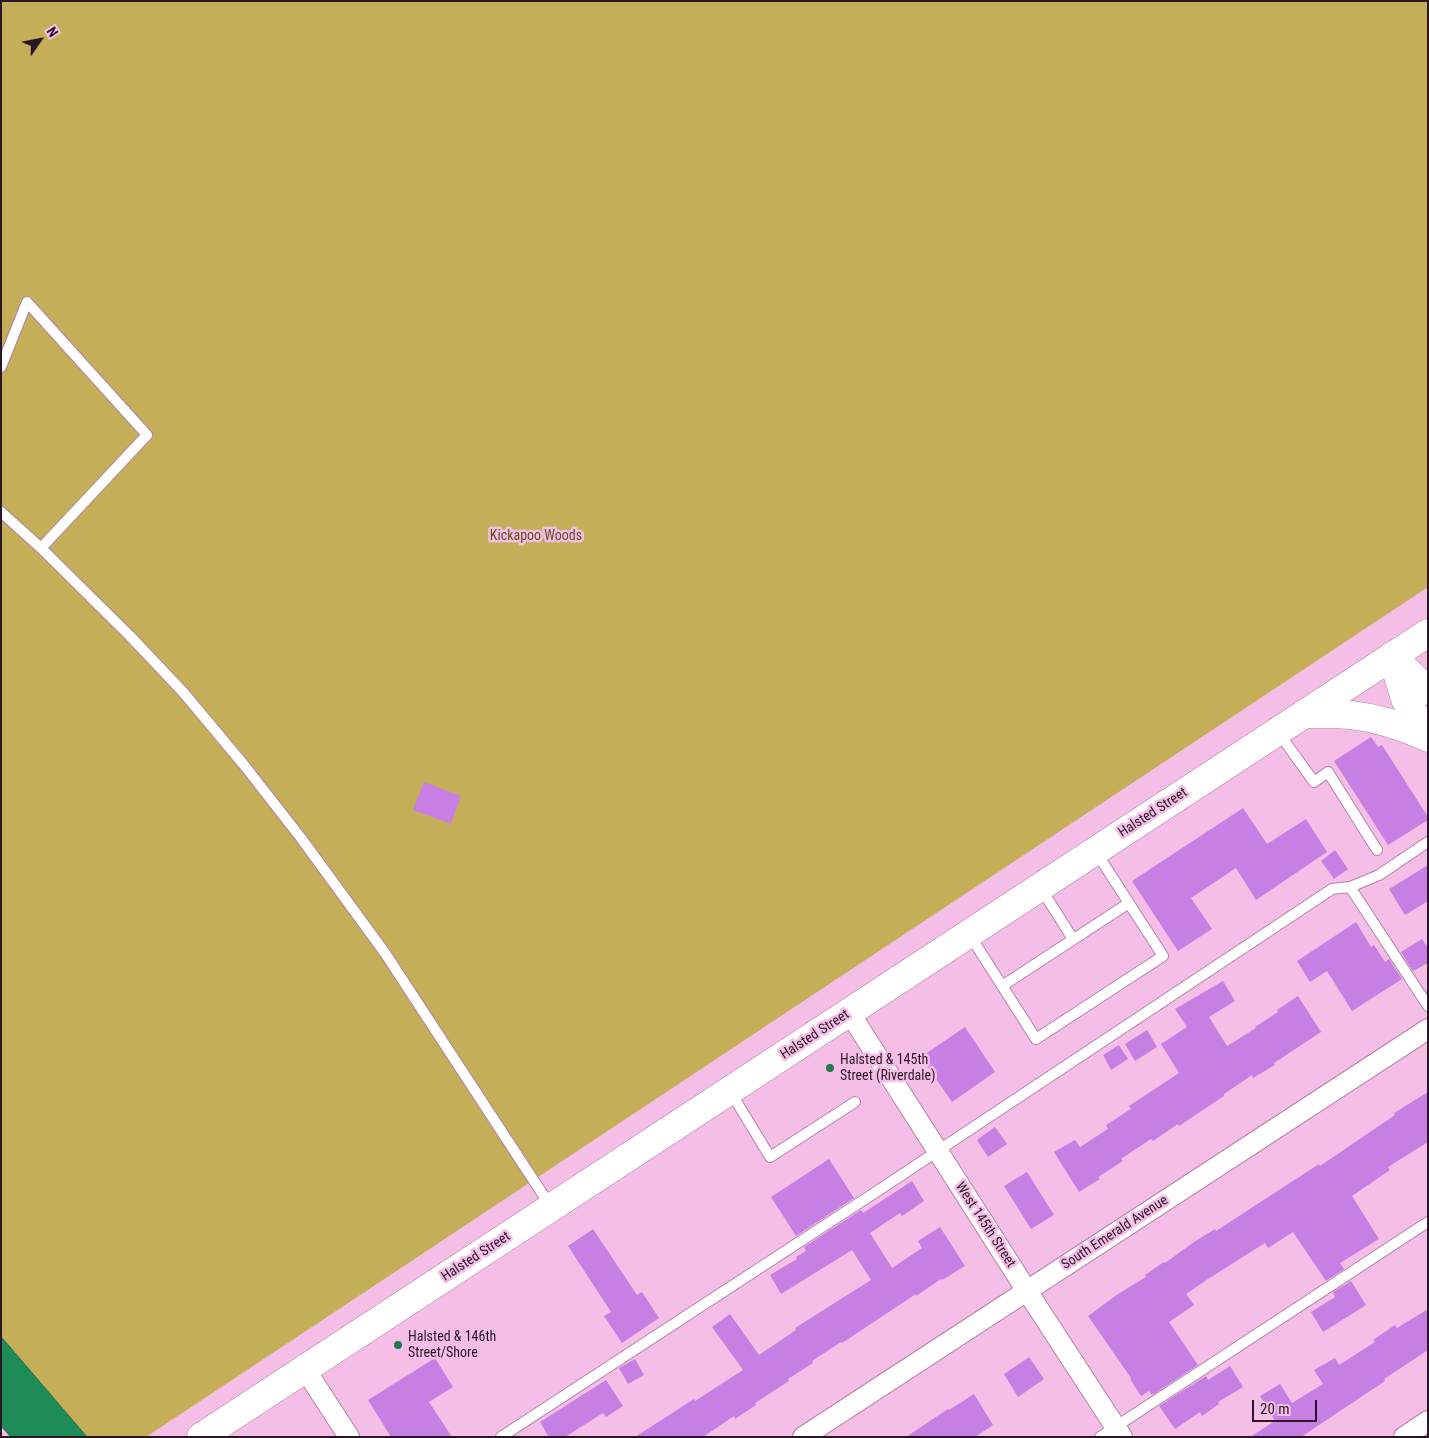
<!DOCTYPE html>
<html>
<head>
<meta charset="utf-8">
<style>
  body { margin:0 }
  #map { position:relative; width:1429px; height:1438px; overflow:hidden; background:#f5bee7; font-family:"Roboto Condensed",sans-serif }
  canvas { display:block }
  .frame { position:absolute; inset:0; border:2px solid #2a1726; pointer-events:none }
  .north { position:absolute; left:15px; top:15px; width:50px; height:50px; -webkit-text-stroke:4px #f5bee7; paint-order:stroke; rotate:57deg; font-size:14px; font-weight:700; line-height:20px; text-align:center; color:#2a1726 }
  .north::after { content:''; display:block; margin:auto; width:18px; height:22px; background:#2a1726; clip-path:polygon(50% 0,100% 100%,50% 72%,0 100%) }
  .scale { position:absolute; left:1252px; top:1400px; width:65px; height:22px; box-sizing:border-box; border:2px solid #2a1726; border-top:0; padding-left:6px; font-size:15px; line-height:18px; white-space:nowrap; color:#2a1726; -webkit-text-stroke:4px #f5bee7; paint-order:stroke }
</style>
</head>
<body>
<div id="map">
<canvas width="1429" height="1438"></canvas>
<div class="frame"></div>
<div class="north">N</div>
<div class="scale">20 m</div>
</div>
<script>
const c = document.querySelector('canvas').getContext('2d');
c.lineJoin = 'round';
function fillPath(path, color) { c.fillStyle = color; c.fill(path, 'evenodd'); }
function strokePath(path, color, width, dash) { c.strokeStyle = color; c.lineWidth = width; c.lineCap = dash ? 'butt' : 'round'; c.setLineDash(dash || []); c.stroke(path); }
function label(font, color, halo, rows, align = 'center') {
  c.font = font + ' "Roboto Condensed",sans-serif'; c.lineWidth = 5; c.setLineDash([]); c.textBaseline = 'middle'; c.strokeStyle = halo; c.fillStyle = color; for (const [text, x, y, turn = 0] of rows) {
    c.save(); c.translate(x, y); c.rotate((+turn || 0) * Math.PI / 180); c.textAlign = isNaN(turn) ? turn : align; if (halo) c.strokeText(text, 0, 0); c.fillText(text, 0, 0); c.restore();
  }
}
const green = new Path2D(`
  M 1,1 L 1428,1 L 1428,587 L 146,1437 L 87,1437 L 1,1338 Z`);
const water = new Path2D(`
  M 1,1338 L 3,1339 L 87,1437 L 11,1437 L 1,1426 Z`);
const building = new Path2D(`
  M 1371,737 L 1378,747 L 1382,745 L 1428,817 L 1428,820 L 1388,845 L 1334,761 Z
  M 424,782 L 461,796 L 451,824 L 413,810 Z
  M 1243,808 L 1267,844 L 1306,819 L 1327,852 L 1256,900 L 1236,868 L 1191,898 L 1212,929 L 1178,951 L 1132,881 Z
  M 1335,850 L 1348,869 L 1334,879 L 1321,861 Z
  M 1428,865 L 1428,901 L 1405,915 L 1389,889 Z
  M 1356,922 L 1371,947 L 1374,945 L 1385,962 L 1389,959 L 1402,979 L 1352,1011 L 1327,971 L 1310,982 L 1297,961 Z
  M 1422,939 L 1428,948 L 1428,963 L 1413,971 L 1401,952 Z
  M 1223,981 L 1235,1001 L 1209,1017 L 1227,1046 L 1256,1028 L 1255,1027 L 1278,1012 L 1277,1010 L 1298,996 L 1321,1032 L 1274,1063 L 1275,1065 L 1253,1078 L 1252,1075 L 1224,1094 L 1224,1096 L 1179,1126 L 1178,1124 L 1153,1141 L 1151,1139 L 1121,1159 L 1123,1161 L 1098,1177 L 1100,1179 L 1079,1192 L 1054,1152 L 1075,1140 L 1080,1147 L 1108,1129 L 1106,1125 L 1131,1109 L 1129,1106 L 1179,1073 L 1161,1044 L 1187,1027 L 1175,1009 Z
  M 965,1027 L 995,1072 L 952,1102 L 921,1057 Z
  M 1147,1030 L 1157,1047 L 1135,1061 L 1125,1044 Z
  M 1119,1045 L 1128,1059 L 1111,1070 L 1103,1055 Z
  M 1428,1092 L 1428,1142 L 1388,1167 L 1390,1170 L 1352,1196 L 1379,1239 L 1340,1263 L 1344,1269 L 1326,1281 L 1293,1232 L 1268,1248 L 1265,1243 L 1208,1279 L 1186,1294 L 1194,1305 L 1169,1322 L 1198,1365 L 1152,1395 L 1149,1391 L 1141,1396 L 1130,1379 L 1131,1378 L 1088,1316 L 1118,1294 L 1146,1277 L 1145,1275 L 1164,1262 L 1165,1263 L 1194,1242 L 1215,1229 L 1216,1231 L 1319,1164 L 1320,1166 L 1395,1115 L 1394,1113 Z
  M 995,1127 L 1007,1144 L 988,1157 L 977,1140 Z
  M 829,1159 L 854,1198 L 796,1236 L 771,1197 Z
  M 1027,1172 L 1054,1215 L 1031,1229 L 1004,1186 Z
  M 912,1181 L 924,1201 L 902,1216 L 900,1213 L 870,1233 L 892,1268 L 922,1248 L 918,1241 L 940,1227 L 965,1266 L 942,1280 L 941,1279 L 916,1296 L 916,1294 L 842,1343 L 841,1342 L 812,1361 L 813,1363 L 788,1379 L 789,1381 L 755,1403 L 756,1405 L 735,1419 L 734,1416 L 703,1437 L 635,1437 L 694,1399 L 695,1401 L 743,1370 L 712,1327 L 730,1314 L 759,1355 L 796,1330 L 795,1328 L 871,1280 L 852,1250 L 781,1294 L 770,1275 L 797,1259 L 796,1257 L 806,1251 L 804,1247 L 861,1210 L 863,1213 Z
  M 593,1229 L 637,1295 L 642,1292 L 659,1318 L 622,1343 L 604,1316 L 611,1312 L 568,1246 Z
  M 1351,1281 L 1366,1305 L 1323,1332 L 1311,1312 L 1335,1297 L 1333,1292 Z
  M 1428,1309 L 1428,1350 L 1384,1379 L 1385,1381 L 1301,1437 L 1250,1437 L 1275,1421 L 1260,1396 L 1280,1384 L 1292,1403 L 1323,1384 L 1314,1370 L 1335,1358 L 1339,1365 L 1375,1342 L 1373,1340 L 1395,1325 L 1397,1328 Z
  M 1029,1357 L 1044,1379 L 1018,1397 L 1004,1374 Z
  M 435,1358 L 453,1387 L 429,1402 L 452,1437 L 391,1437 L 368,1400 Z
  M 635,1359 L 644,1375 L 628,1384 L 619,1368 Z
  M 1230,1366 L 1243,1387 L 1218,1402 L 1219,1404 L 1202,1416 L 1200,1412 L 1175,1429 L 1159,1406 L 1206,1376 L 1208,1380 Z
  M 606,1380 L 623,1406 L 606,1417 L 603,1413 L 565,1437 L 549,1437 L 540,1422 Z
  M 974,1394 L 993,1425 L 975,1437 L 906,1437 L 948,1409 L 949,1410 Z`);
const lane = new Path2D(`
  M 1,367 L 27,302 L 147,435 L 41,548
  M 1,512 L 41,548 L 130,636 L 183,692 L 244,765 L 301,838 L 385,953 L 551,1207
  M 1278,732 L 1314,782 L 1328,772 L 1377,850
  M 1040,887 L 1073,939
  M 1350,887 L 1428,1006
  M 969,934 L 1036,1039 L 1163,956 L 1096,852
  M 1002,986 L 1129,903
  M 730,1091 L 770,1157 L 855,1102
  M 501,1437 L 885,1186 L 1332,889 L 1350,887 L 1379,875 L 1428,842
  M 1100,1437 L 1428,1222`);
const street = new Path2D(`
  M 849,1012 L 1027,1291 L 1122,1437
  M 305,1369 L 349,1437
  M 803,1437 L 1428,1029
  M 1404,1437 L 1428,1421`);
const secondary = new Path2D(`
  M 1392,656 L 1405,699 L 1428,736
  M 1393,657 L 1428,691`);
const primary = new Path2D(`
  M 1304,714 C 1319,714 1335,714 1351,715 C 1378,718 1403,726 1428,738
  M 201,1437 L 1428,633`);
const markers = [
  [830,1068,5,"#23784c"],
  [398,1345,5,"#23784c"]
];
const parkNames = [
  ["Kickapoo Woods",536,536]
];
const streetNames = [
  ["Halsted Street",1153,813,-33],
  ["Halsted Street",815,1035,-33],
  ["West 145th Street",985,1225,57],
  ["South Emerald Avenue",1115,1233,-33],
  ["Halsted Street",476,1257,-33]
];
const poiNames = [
  ["Halsted & 145th",840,1060],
  ["Street (Riverdale)",840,1076],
  ["Halsted & 146th",408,1337],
  ["Street/Shore",408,1353]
];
fillPath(green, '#c4af58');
fillPath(water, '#1e8c56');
strokePath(water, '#226948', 1);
fillPath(building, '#c77fe3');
strokePath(lane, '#b481a7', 12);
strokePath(street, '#b481a7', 22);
strokePath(secondary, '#b481a7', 29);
strokePath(primary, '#b481a7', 29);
strokePath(lane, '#fff', 10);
strokePath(street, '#fff', 20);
strokePath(secondary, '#fff', 28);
strokePath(primary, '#fff', 28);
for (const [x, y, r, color] of markers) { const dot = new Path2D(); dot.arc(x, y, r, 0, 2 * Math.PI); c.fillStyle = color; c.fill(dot); strokePath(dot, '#f5bee7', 2); }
label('14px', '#5e5119', '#f5bee7', parkNames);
label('14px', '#2a1726', '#f5bee7', streetNames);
label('14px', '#2a1726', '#f5bee7', poiNames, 'left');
</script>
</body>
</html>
